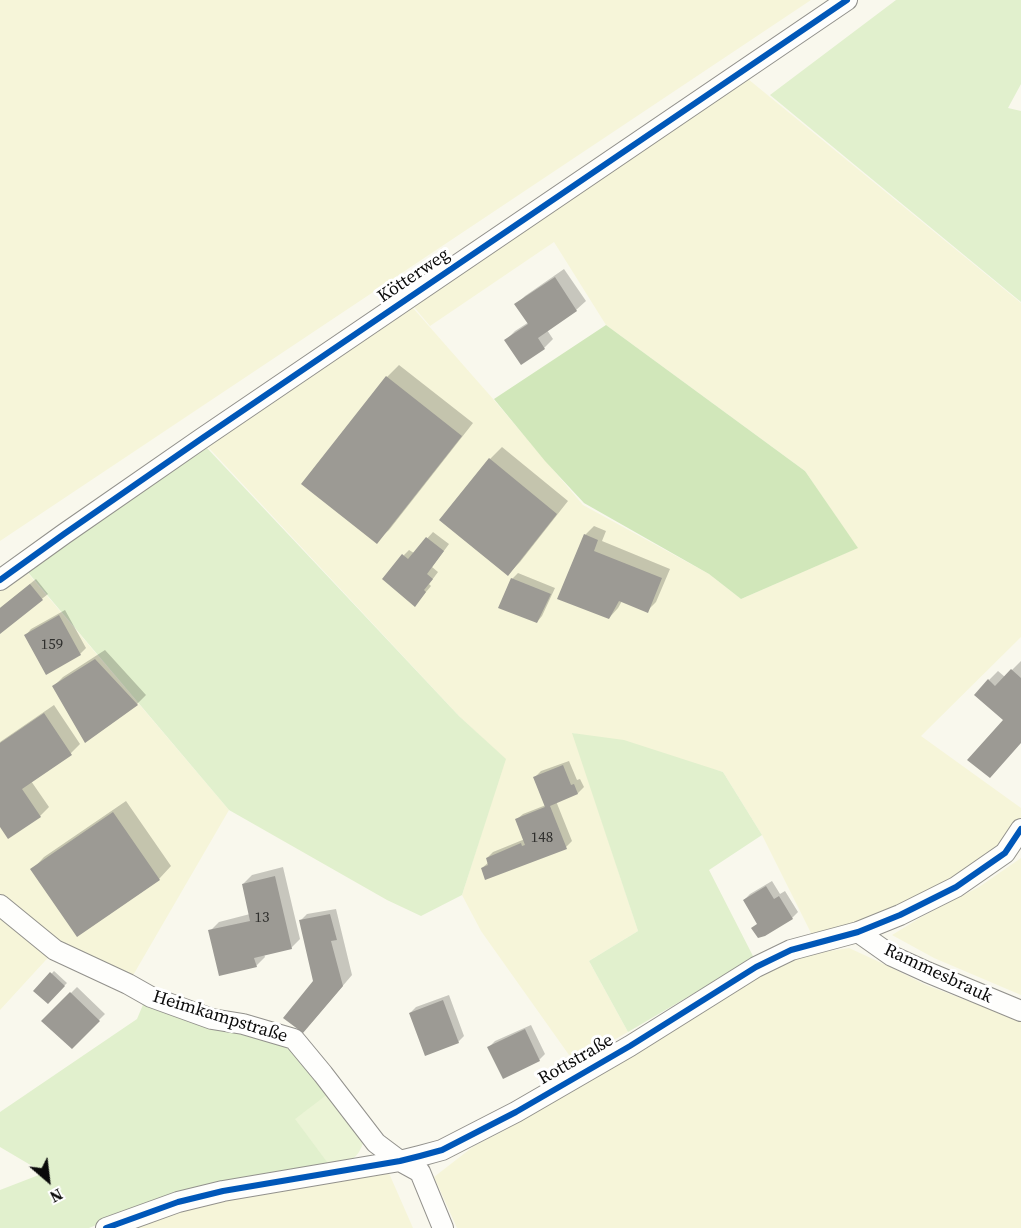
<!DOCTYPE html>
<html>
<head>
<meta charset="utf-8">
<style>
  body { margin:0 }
  #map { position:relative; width:1021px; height:1228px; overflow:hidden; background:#f9f8ed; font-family:"Source Serif 4",serif }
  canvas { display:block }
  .north { position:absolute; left:18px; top:1150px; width:60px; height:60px; -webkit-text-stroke:4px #fff; paint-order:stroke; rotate:152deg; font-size:16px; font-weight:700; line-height:24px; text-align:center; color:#0a0a0a }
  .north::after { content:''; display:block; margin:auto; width:21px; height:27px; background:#0a0a0a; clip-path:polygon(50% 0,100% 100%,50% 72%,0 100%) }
</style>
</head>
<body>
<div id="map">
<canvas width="1021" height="1228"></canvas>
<div class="north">N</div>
</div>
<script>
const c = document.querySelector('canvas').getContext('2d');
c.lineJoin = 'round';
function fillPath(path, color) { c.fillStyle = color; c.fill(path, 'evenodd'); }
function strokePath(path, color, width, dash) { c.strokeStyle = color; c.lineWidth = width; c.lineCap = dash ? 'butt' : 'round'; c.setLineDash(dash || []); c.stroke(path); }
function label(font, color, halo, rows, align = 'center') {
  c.font = font + ' "Source Serif 4",serif'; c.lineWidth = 6; c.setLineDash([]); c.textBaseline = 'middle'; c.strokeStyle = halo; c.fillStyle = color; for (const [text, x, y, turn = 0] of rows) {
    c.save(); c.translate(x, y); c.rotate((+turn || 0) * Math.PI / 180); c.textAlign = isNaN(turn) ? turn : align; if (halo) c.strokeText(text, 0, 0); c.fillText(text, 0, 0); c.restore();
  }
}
const farmland = new Path2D(`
  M 0,0 L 811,0 L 0,541 Z
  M 748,79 L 1021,303 L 1021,637 L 921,736 L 1021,808 L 1021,829 L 956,887 L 816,943 L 762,835 L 723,772 L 573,733 L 638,931 L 589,961 L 628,1032 L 574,1062 L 481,931 L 462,895 L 505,759 L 459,716 L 208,447 L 413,308 L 494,400 L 583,505 L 709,574 L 741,599 L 857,548 L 805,471 L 606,325 L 554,242 L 430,326 L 414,307 Z
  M 26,571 L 229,810 L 128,984 L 55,950 L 0,1010 L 0,590 Z
  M 1021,858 L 1021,995 L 934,958 L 892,935 L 923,916 L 979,887 Z
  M 849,948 L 886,965 L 926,985 L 1021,1021 L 1021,1228 L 457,1228 L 434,1177 L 474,1146 L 507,1129 L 792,957 Z
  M 388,1171 L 413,1228 L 131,1228 L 200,1203 Z`);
const green = new Path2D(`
  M 896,0 L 1021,0 L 1021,84 L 1008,108 L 1021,111 L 1021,302 L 770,95 Z
  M 207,448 L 459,716 L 506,759 L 462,895 L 421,916 L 387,900 L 229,810 L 26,570 Z
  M 572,733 L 624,740 L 723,772 L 762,835 L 709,870 L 754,958 L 628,1032 L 589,961 L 638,931 Z
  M 145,1000 L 253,1031 L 282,1045 L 305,1060 L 329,1093 L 330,1166 L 133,1210 L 89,1228 L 0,1228 L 0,1190 L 44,1173 L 0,1147 L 0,1112 L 137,1019 Z`);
const forest = new Path2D(`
  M 606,325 L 805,471 L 858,548 L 741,599 L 709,574 L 584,503 L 545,461 L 494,399 Z`);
const pitch = new Path2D(`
  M 329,1093 L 364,1140 C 358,1160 350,1162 330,1166 L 295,1119 Z`);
const shadow = new Path2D(`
  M 564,269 L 586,301 L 576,310 L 547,330 L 553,339 L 544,348 L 522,363 L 506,340 L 515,331 L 529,322 L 516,305 L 525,296 Z
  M 399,365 L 473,423 L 389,530 L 376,542 L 387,377 Z
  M 502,447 L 568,501 L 520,562 L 508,574 L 490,459 Z
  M 594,526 L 606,531 L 602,541 L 670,569 L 656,602 L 647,611 L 622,601 L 618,608 L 609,618 L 585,535 Z
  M 433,532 L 449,544 L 432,567 L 438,572 L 429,584 L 431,586 L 415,605 L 404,555 L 409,550 L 414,553 Z
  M 518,573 L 555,588 L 542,616 L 537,622 L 512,579 Z
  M 36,579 L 48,594 L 0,632 L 0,608 Z
  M 65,610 L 86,648 L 80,654 L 26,635 L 31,629 Z
  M 105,650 L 146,695 L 137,704 L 85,741 L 54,686 L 63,677 Z
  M 1021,661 L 1021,741 L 1010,715 L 989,680 L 998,671 L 1005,677 Z
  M 54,705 L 80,744 L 71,753 L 31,781 L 49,807 L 40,816 L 0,824 L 0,742 Z
  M 569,761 L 577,780 L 580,779 L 584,787 L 578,793 L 556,801 L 572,841 L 566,847 L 482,868 L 489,862 L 487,858 L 493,852 L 525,839 L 517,819 L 523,814 L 546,805 L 535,777 L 541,771 Z
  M 126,801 L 171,866 L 159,879 L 78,935 L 32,870 L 44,857 Z
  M 283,867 L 300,939 L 291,948 L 264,954 L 265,957 L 256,966 L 210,931 L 219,922 L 250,914 L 243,884 L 252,875 Z
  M 772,881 L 780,894 L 785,891 L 798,912 L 792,918 L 758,923 L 744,900 L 750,894 Z
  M 336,909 L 352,975 L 312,1022 L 315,981 L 301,920 L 307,914 Z
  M 54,971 L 67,983 L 48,1002 L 35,991 Z
  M 77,987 L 105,1014 L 72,1047 L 43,1021 Z
  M 449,995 L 464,1036 L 458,1042 L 410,1013 L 416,1007 Z
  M 531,1025 L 545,1054 L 539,1060 L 489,1047 L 495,1041 Z`);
const building = new Path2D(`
  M 555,277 L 577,311 L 538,338 L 545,349 L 521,365 L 504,340 L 528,324 L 514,304 Z
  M 386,376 L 462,436 L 377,544 L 301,484 Z
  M 489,458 L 557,514 L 508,576 L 439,520 Z
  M 584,534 L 598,540 L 594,551 L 662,578 L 648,613 L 619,601 L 609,619 L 557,599 Z
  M 426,537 L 444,551 L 427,574 L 433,579 L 424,590 L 426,592 L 415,607 L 382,579 L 402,554 L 408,559 Z
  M 511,578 L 551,594 L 537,623 L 498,608 Z
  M 30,584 L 43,600 L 0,634 L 0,608 Z
  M 59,615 L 81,655 L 46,675 L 24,635 Z
  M 95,659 L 138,705 L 85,743 L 52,686 Z
  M 1011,669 L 1021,678 L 1021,743 L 990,778 L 967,760 L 1003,720 L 974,695 L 988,679 L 995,686 Z
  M 44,713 L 72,755 L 22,789 L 41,817 L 8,839 L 0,827 L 0,743 Z
  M 563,765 L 571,785 L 574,784 L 578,794 L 550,806 L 567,849 L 485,880 L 481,868 L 488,865 L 486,858 L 521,843 L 522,846 L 525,845 L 515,819 L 545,807 L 533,777 Z
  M 113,812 L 160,880 L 77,937 L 30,869 Z
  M 275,876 L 292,949 L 254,958 L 257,967 L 219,976 L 208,930 L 250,921 L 242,884 Z
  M 766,886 L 774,899 L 779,896 L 793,919 L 765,936 L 758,938 L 751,928 L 757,924 L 743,900 Z
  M 330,914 L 337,940 L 331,941 L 343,986 L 303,1033 L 283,1018 L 313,981 L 299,920 Z
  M 50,972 L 65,986 L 48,1004 L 33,991 Z
  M 70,992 L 100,1021 L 72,1049 L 41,1021 Z
  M 443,1000 L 459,1043 L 425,1056 L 409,1013 Z
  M 525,1029 L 540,1061 L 503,1079 L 487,1047 Z`);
const street = new Path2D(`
  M 0,580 L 64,534 L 201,439 L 847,0
  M 0,905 L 55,950 L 128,984 L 151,997 L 212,1019 L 243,1024 L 294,1039 L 323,1074 L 376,1143 L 400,1161 L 420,1172 L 443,1228
  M 858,932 L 892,956 L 927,972 L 1021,1011
  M 106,1228 L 178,1202 L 223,1191 L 400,1161 L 420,1156 L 442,1150 L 516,1112 L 630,1046 L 756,967 L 791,950 L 858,932 L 900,915 L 956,887 L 1005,853 L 1021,829`);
const cycleway = new Path2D(`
  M 0,580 L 64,534 L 201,439 L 847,0
  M 106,1228 L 178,1202 L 223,1191 L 400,1161 L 420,1156 L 442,1150 L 516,1112 L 630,1046 L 756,967 L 791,950 L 858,932 L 900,915 L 956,887 L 1005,853 L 1021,829`);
const numberNames = [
  ["159",52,645],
  ["148",542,838],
  ["13",262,918]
];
const streetNames = [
  ["Kötterweg",414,276,-34],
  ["Rammesbrauk",938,974,25],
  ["Heimkampstraße",220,1017,17],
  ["Rottstraße",576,1060,-30]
];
fillPath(farmland, '#f6f5d9');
fillPath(green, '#e1f0cd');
fillPath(forest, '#d1e7ba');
fillPath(pitch, '#ebf4d6');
fillPath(shadow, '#0003');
fillPath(building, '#9c9a94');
strokePath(street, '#92918c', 22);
strokePath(street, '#fefefc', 20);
strokePath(cycleway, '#0057b8', 6);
label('15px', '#2e2e2c', null, numberNames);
label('18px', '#0a0a0a', '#fff', streetNames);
</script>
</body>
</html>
